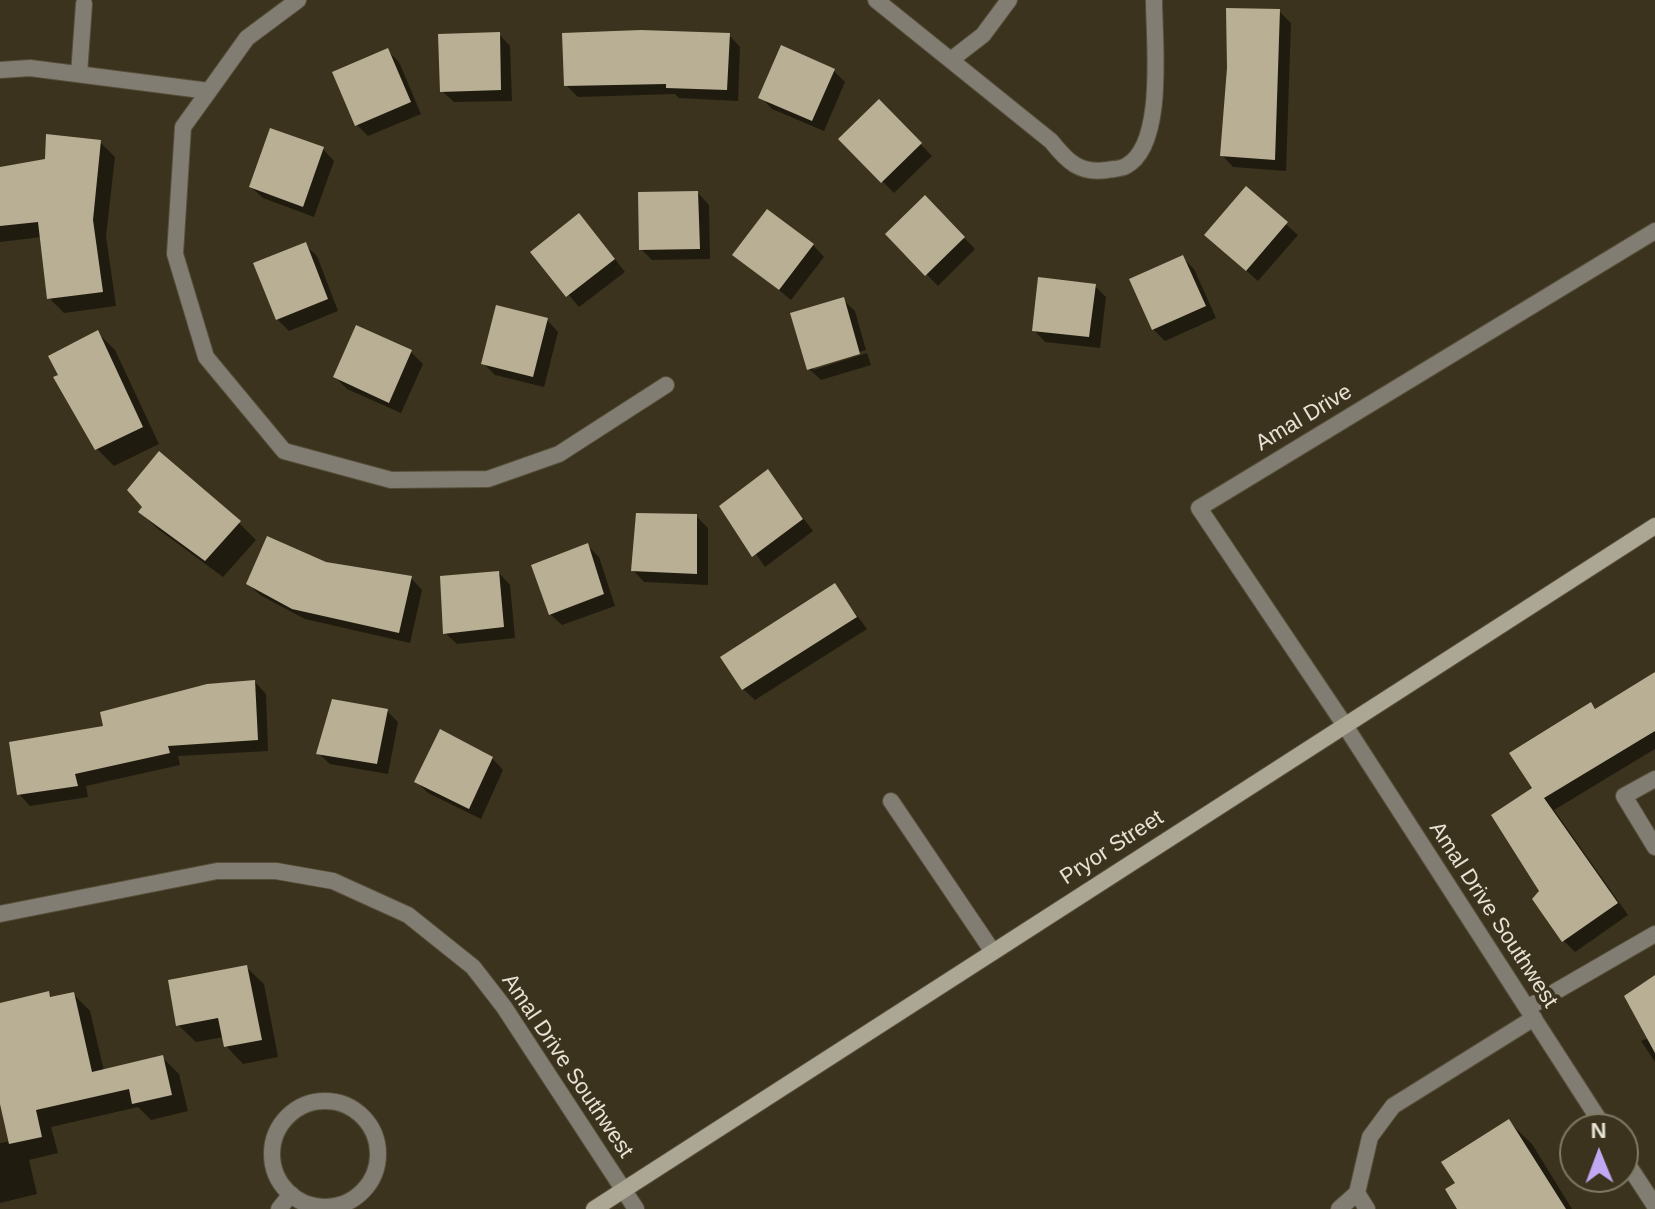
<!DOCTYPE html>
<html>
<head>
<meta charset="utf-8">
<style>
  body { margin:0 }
  #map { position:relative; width:1655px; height:1209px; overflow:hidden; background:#3b331d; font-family:Arial,sans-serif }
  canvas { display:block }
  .north { position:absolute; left:1559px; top:1113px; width:80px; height:80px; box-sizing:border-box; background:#3b331d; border:2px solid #807966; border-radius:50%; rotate:359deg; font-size:22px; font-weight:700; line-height:32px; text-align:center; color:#e7e2d4 }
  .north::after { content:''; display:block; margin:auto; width:28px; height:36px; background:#c2a7f2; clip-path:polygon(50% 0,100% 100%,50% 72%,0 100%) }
</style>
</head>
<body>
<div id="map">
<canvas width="1655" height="1209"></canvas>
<div class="north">N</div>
</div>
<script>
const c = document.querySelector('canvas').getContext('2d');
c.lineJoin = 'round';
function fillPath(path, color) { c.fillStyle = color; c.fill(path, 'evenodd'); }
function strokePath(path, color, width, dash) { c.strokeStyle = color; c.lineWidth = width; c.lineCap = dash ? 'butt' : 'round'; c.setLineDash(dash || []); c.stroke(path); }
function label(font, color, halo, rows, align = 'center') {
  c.font = font + ' Arial,sans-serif'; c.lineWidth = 8; c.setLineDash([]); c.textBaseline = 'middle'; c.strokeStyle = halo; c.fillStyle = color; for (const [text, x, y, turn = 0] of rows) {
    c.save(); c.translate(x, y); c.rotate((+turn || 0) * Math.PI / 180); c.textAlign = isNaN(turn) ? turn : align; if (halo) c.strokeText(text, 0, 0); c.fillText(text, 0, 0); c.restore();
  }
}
const shadow = new Path2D(`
  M 1279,11 L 1291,23 L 1286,171 L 1233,167 L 1222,155 Z
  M 499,34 L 510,46 L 512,101 L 454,102 L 442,91 Z
  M 729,35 L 740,47 L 738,101 L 679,98 L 675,94 L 578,97 L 566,85 Z
  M 387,50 L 399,62 L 421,114 L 368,136 L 357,125 Z
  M 834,71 L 845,82 L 824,131 L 772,109 L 761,97 Z
  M 879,102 L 932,156 L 894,193 L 841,139 Z
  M 100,142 L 115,157 L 106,236 L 116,306 L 64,313 L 49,298 L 42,237 L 0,242 L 0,169 L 46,161 Z
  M 323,149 L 334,161 L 314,217 L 263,198 L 251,187 Z
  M 1246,189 L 1298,235 L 1258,281 L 1218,246 Z
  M 698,193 L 709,205 L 710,259 L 652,260 L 641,249 Z
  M 925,198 L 975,249 L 938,286 L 888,234 Z
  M 590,227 L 625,272 L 579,307 L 533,252 Z
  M 305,245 L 317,256 L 338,311 L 289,331 L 277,319 Z
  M 813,245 L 824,257 L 791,300 L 735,254 Z
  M 1183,258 L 1194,269 L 1216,318 L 1165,341 L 1153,329 Z
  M 1095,286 L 1106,297 L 1100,348 L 1045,342 L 1034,330 Z
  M 843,300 L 855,311 L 866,350 L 813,366 L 813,370 L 867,353 L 871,365 L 821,380 L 809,369 Z
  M 547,320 L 558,332 L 544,387 L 495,375 L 483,363 Z
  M 357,328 L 411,352 L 423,364 L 401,413 L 347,389 L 335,377 Z
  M 98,333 L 115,350 L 159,444 L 114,466 L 97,449 Z
  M 768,472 L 813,531 L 765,567 L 722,506 Z
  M 140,512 L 239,523 L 256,540 L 223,577 L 158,529 Z
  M 696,516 L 708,528 L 708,585 L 644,582 L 633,570 Z
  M 588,546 L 599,557 L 615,606 L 562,625 L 550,614 Z
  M 326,564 L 411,578 L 422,590 L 410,643 L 305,619 L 260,595 L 248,584 Z
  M 499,573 L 510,585 L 515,638 L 457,644 L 445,633 Z
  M 835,586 L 867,629 L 755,700 L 743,689 Z
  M 1655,674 L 1655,749 L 1554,810 L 1628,915 L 1575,952 L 1564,941 L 1542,892 L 1535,789 L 1591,704 L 1597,710 Z
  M 255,682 L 266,694 L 268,751 L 178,756 L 180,765 L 86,786 L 88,797 L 30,806 L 19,794 L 106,728 Z
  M 387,711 L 398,722 L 388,774 L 330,764 L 318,753 Z
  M 492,758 L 503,770 L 481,819 L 428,793 L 417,782 Z
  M 246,967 L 264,984 L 278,1057 L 243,1064 L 226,1046 L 224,1037 L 196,1042 L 178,1025 Z
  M 1655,977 L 1655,1062 L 1641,1041 L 1649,1038 Z
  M 48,994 L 54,999 L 73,994 L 90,1011 L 104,1071 L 162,1057 L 179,1074 L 188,1111 L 151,1120 L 138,1107 L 51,1127 L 58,1153 L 29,1160 L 37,1194 L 0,1203 L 0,1143 L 11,1141 L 0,1095 L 0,1005 Z
  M 1509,1122 L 1532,1144 L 1572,1209 L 1460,1209 L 1457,1184 Z`);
const building = new Path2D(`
  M 1226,8 L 1280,9 L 1275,160 L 1220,156 L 1227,68 Z
  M 641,30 L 730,33 L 727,90 L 666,88 L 666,84 L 564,86 L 562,33 Z
  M 500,32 L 501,90 L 440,92 L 438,34 Z
  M 781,45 L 835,69 L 812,121 L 758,98 Z
  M 388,48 L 411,102 L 355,126 L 332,72 Z
  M 879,99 L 922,143 L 881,183 L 838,139 Z
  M 270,128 L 324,147 L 303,207 L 249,187 Z
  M 46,134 L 101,140 L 93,220 L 103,292 L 47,299 L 38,222 L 0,226 L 0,167 L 45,159 Z
  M 1246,186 L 1288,222 L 1246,271 L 1204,235 Z
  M 698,191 L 700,249 L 639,250 L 638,192 Z
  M 925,195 L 965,237 L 925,276 L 885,234 Z
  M 767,209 L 814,244 L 779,290 L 732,255 Z
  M 579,213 L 615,259 L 566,297 L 530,252 Z
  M 306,242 L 328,299 L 276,320 L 253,263 Z
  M 1183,255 L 1206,306 L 1152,330 L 1129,279 Z
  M 1038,277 L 1096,284 L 1089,337 L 1032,331 Z
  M 844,297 L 860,354 L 807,370 L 790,313 Z
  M 496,305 L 548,318 L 533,377 L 481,364 Z
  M 356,325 L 412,350 L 389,403 L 333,377 Z
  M 98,330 L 143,427 L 95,450 L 53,377 L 58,375 L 48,356 Z
  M 159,451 L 241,521 L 205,561 L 138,512 L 142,507 L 127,490 Z
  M 768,469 L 803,519 L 752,557 L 719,506 Z
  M 636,513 L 697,514 L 697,574 L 631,571 Z
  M 267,536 L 326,562 L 412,576 L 399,633 L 292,609 L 246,584 Z
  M 588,543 L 604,594 L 549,615 L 531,565 Z
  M 499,571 L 504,627 L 443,634 L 440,576 Z
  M 835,583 L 857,617 L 742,690 L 720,657 Z
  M 1655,672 L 1655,731 L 1544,798 L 1618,903 L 1562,942 L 1532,899 L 1539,891 L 1491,815 L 1532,788 L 1509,753 L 1591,702 L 1595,709 Z
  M 255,680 L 258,740 L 168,746 L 170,753 L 75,774 L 78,786 L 17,795 L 9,742 L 103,726 L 100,712 L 207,684 Z
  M 332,699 L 388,709 L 377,764 L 316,754 Z
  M 440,729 L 493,757 L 469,809 L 414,782 Z
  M 247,965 L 262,1040 L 224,1047 L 218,1018 L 176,1026 L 168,980 Z
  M 1655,975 L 1655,1053 L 1624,996 Z
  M 49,991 L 50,997 L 74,992 L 92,1072 L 163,1055 L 172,1095 L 132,1104 L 129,1089 L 36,1110 L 42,1137 L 9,1144 L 0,1104 L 0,1003 Z
  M 1509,1119 L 1566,1209 L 1457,1209 L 1445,1189 L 1455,1183 L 1441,1162 Z`);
const service = new Path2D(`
  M 79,74 L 84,4
  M 891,801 L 993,952`);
const minor = new Path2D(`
  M 876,0 L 1051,141 C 1067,161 1079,174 1107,170 C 1112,169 1121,169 1126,166 C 1166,145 1154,40 1154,0
  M 952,59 L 983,35 L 1009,0
  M 0,70 L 30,68 L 209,91 L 247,38 L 298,0
  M 209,91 L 183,127 L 175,254 L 206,357 L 284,451 L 391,480 L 488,479 L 559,454 L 666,385
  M 1655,779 L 1624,796 L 1655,847
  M 0,914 L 217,871 L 276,871 L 333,881 L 408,915 L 473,967 L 504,1007 L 636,1209
  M 1527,1008 L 1655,934
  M272 1154a53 53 0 1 1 106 0a53 53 0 1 1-106 0Z
  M 1605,1129 L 1344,724 L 1199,508 L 1655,231
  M 1623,1157 L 1655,1206
  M 279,1209 L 291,1194
  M 1339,1209 L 1357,1193
  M 1367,1209 L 1357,1193 L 1370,1137 L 1393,1106 L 1534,1018`);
const secondary = new Path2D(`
  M 594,1209 L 1655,526`);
const streetNames = [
  ["Amal Drive",1304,418,-31],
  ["Pryor Street",1112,848,-33],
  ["Amal Drive Southwest",1493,915,57],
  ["Amal Drive Southwest",567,1066,56]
];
fillPath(shadow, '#0007');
fillPath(building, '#b9af95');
strokePath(service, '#574f3a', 18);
strokePath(minor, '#574f3a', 18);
strokePath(secondary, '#574f3a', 18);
strokePath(service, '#817d72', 16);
strokePath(minor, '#817d72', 16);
strokePath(secondary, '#aca694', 16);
label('22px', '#e7e2d4', '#3b331d', streetNames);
</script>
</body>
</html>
